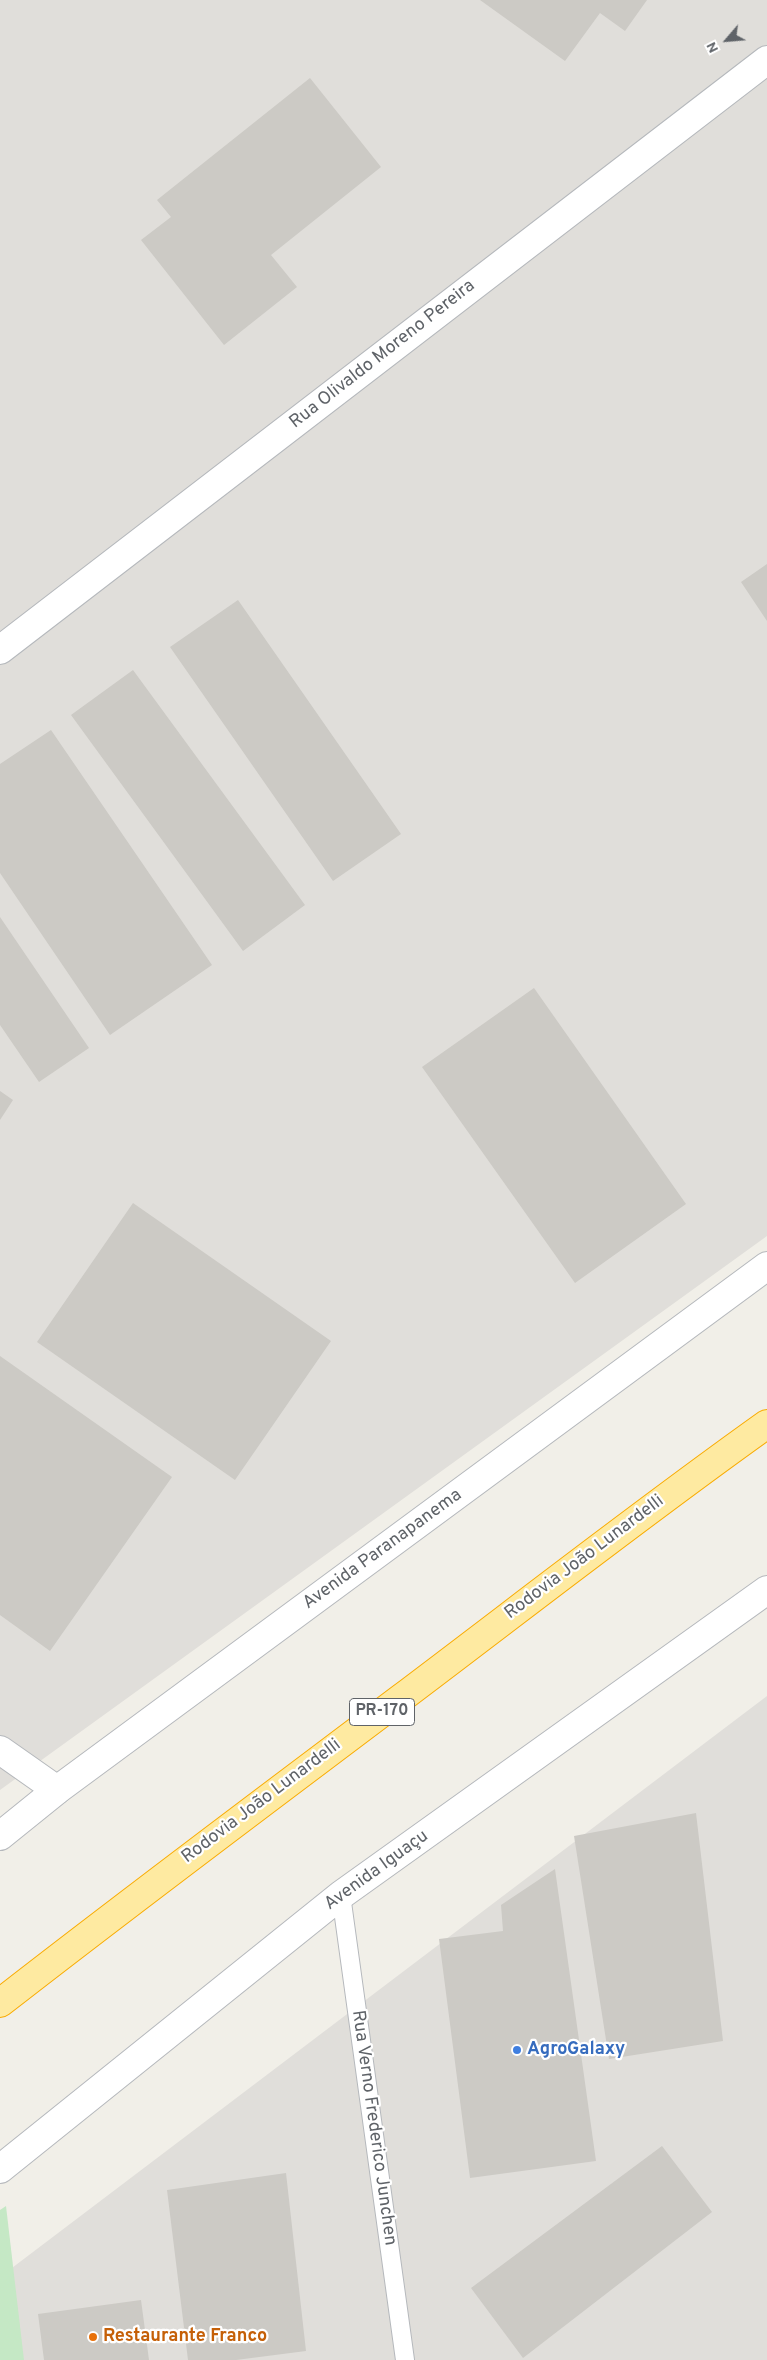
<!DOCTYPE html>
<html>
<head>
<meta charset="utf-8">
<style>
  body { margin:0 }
  #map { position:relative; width:767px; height:2360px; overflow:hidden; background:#f1efe8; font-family:Overpass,sans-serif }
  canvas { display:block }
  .north { position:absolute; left:702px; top:15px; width:50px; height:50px; -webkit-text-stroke:4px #fff; paint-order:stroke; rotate:243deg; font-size:14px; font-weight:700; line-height:20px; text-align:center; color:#5f6368 }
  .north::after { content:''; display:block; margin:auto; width:18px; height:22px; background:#5f6368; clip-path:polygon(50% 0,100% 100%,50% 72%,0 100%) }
</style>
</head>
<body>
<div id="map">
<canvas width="767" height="2360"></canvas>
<div class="north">N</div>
</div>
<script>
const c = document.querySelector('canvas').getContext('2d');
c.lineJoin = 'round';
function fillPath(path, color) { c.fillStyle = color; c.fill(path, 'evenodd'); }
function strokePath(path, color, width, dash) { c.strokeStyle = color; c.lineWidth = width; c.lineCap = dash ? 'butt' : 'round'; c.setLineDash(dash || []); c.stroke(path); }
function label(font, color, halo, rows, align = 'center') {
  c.font = font + ' Overpass,sans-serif'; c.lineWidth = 4.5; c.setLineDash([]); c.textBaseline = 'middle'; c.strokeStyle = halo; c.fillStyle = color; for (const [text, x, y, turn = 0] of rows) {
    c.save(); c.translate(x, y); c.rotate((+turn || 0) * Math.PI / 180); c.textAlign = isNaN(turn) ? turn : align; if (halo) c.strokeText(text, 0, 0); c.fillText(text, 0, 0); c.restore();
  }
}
const industrial = new Path2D(`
  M 0,0 L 767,0 L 767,1236 L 0,1790 Z
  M 767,1696 L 767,2360 L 0,2360 L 0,2277 Z`);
const green = new Path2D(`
  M 6,2206 L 24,2360 L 0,2360 L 0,2210 Z`);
const building = new Path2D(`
  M 480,0 L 647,0 L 625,31 L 600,13 L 565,61 Z
  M 310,78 L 381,167 L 271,255 L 297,287 L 224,345 L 141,240 L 171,217 L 157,200 Z
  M 767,564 L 767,621 L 741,582 Z
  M 238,600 L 401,834 L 333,881 L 170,647 Z
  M 133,670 L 305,905 L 243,951 L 71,715 Z
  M 51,730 L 212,965 L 110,1035 L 0,873 L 0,764 Z
  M 0,917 L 89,1048 L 39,1082 L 0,1025 Z
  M 534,988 L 686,1204 L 575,1283 L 422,1067 Z
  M 0,1091 L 13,1100 L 0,1120 Z
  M 133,1203 L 331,1341 L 235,1480 L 37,1342 Z
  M 0,1356 L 172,1477 L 50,1651 L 0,1615 Z
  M 696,1813 L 723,2041 L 609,2059 L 574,1836 Z
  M 555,1869 L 596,2161 L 470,2178 L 439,1939 L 503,1931 L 501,1905 Z
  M 662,2146 L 712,2212 L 523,2358 L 471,2288 Z
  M 286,2173 L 306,2351 L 236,2360 L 188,2360 L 167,2190 Z
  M 141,2300 L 149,2360 L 44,2360 L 38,2314 Z`);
const service = new Path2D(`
  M 341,1895 L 405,2360`);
const minor = new Path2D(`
  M 0,650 L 767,60
  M 0,1750 L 57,1790`);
const tertiary = new Path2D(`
  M 0,1836 L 57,1790 L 767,1266
  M 0,2169 L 341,1895 L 767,1590`);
const trunk = new Path2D(`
  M 0,2003 C 132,1900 266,1800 400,1699 C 522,1607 642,1513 767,1424`);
const markers = [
  [517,2050,5,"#3f7fe0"],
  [93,2337,5,"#e8710a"]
];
const shields = [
  [382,1712,65]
];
const shieldNames = [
  ["PR-170",382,1712]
];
const streetNames = [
  ["Rua Olivaldo Moreno Pereira",383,355,-38],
  ["Avenida Paranapanema",383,1550,-36],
  ["Rodovia João Lunardelli",585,1558,-37],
  ["Rodovia João Lunardelli",262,1802,-37],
  ["Avenida Iguaçu",377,1871,-36],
  ["Rua Verno Frederico Junchen",373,2128,82]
];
const shopNames = [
  ["AgroGalaxy",527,2050]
];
const foodNames = [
  ["Restaurante Franco",103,2337]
];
fillPath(industrial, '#e0deda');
fillPath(green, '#c5e8c5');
fillPath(building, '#cccac5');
strokePath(service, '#b5b8bc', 20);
strokePath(minor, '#b5b8bc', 30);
strokePath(tertiary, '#b5b8bc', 30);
strokePath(trunk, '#f9ab00', 30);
strokePath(service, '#fff', 18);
strokePath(minor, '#fff', 28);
strokePath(tertiary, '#fff', 28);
strokePath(trunk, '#feeaa1', 28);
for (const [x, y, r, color] of markers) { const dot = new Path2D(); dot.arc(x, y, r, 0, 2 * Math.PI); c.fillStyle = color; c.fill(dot); strokePath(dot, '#fff', 2); }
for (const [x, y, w] of shields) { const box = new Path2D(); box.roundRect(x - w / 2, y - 13.5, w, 27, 4); c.fillStyle = '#fff'; c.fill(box); strokePath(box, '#5f6368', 1); }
label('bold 16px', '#5f6368', null, shieldNames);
label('18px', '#5f6368', '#fff', streetNames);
label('bold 18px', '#366cbe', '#fff', shopNames, 'left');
label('bold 18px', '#c56008', '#fff', foodNames, 'left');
</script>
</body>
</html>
